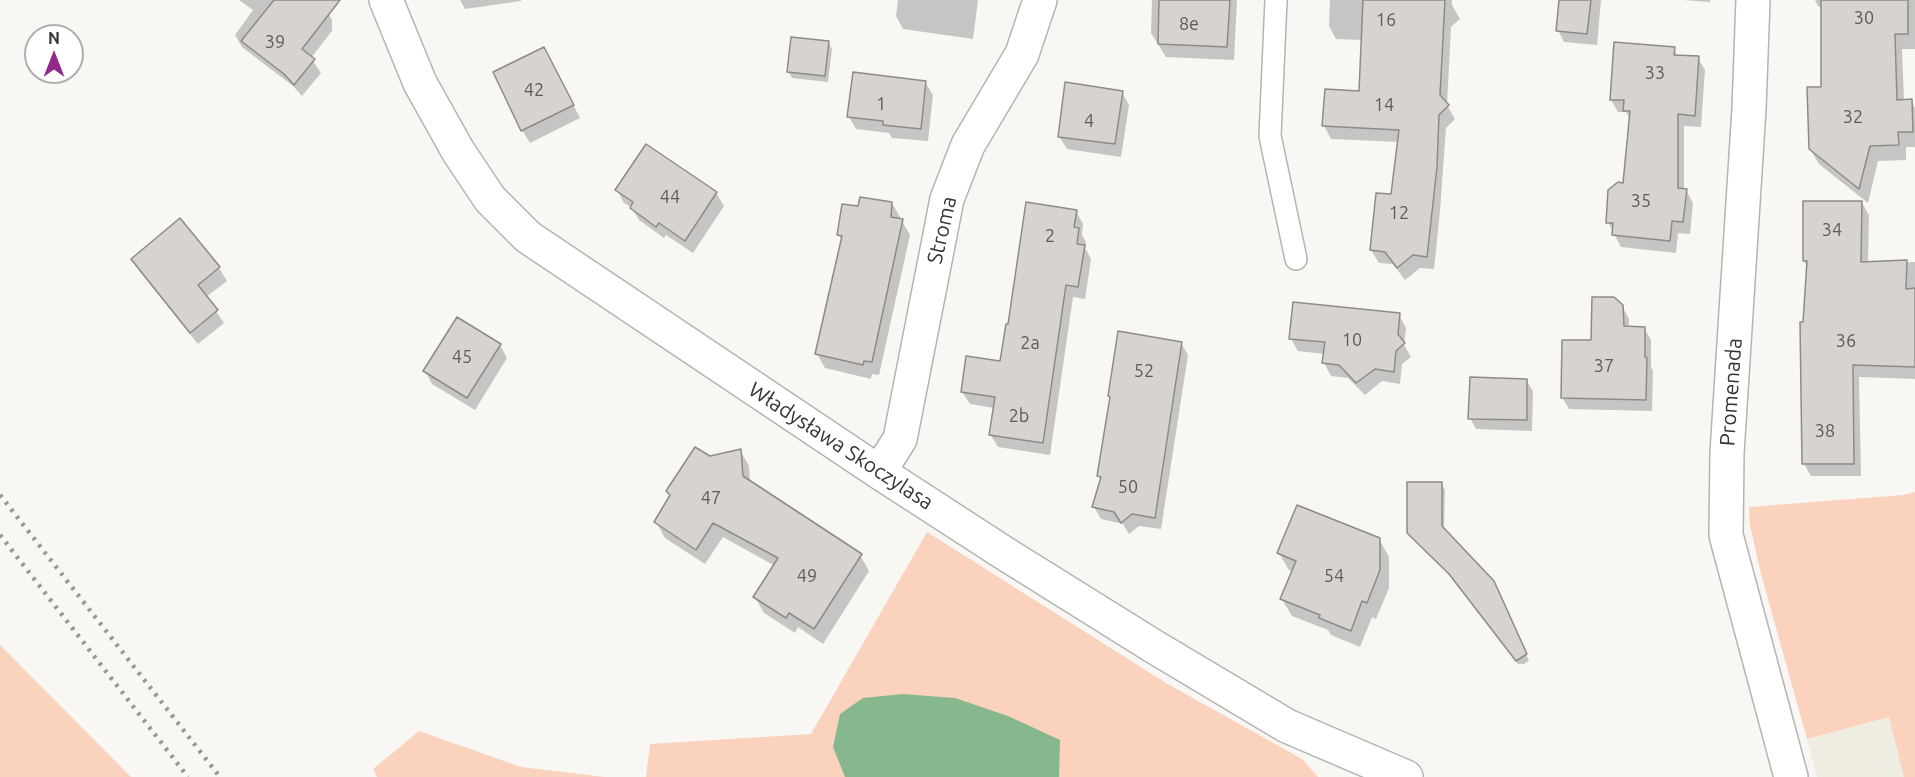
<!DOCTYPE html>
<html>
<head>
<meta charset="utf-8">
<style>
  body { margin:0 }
  #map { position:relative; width:1915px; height:777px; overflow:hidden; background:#f8f7f4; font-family:Ubuntu,sans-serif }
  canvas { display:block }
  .north { position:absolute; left:24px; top:24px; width:60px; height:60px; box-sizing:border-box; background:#fff; border:2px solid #aeaead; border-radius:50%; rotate:0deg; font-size:16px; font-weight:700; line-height:24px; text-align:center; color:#353433 }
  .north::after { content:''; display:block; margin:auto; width:21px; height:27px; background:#942789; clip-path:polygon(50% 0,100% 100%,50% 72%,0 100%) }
</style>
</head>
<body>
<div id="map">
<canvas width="1915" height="777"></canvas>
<div class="north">N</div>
</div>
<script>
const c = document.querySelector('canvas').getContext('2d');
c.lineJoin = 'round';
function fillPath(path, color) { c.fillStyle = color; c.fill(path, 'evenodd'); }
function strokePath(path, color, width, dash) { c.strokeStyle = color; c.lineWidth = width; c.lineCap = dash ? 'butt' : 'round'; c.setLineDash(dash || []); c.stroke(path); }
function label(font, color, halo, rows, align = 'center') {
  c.font = font + ' Ubuntu,sans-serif'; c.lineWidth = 5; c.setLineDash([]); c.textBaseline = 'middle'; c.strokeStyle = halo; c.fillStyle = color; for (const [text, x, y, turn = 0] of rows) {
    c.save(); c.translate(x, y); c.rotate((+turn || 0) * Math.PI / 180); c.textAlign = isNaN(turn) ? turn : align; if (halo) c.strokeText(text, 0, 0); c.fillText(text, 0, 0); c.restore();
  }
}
const built = new Path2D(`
  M 1889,717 L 1904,777 L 1817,777 L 1807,739 Z`);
const green = new Path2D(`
  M 1915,492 L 1915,777 L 1904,777 L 1889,717 L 1807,739 L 1761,574 L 1750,525 L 1749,507 L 1903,495 Z
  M 927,532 L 1166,683 L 1302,759 L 1318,777 L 646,777 L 650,744 L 811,734 Z
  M 0,645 L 131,777 L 0,777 Z
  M 419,731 L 521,767 L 605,777 L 377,777 L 373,769 Z`);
const water = new Path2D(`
  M 903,694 L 955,698 L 1008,716 L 1060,740 L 1059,777 L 845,777 L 833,747 L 840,714 L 863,698 Z`);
const shadow = new Path2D(`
  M 239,0 L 315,0 L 325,7 L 332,20 L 332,31 L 311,58 L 321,73 L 302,96 L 293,86 L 242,47 L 235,35 L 253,10 Z
  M 460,0 L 521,0 L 521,1 L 465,9 Z
  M 898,0 L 978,0 L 973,39 L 903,29 L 896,16 Z
  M 1152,0 L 1237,0 L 1234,60 L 1166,57 L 1151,33 Z
  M 1330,0 L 1452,0 L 1452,5 L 1460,19 L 1451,27 L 1447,105 L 1455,119 L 1446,128 L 1440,211 L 1434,269 L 1420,268 L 1405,280 L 1393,264 L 1379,263 L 1371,250 L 1392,196 L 1399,142 L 1331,139 L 1324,126 L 1360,92 L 1362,40 L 1336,39 L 1329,26 Z
  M 1560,0 L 1601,0 L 1597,45 L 1564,42 L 1558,30 Z
  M 1683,0 L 1710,0 L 1710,2 Z
  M 1815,0 L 1915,0 L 1915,49 L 1902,49 L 1904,101 L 1911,101 L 1915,108 L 1915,147 L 1906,147 L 1906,160 L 1878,161 L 1868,203 L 1819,164 L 1810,149 L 1823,88 L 1823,9 L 1818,6 Z
  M 828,42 L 832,49 L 828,82 L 792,78 L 788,71 Z
  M 1674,49 L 1678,56 L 1698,58 L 1705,70 L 1701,127 L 1684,126 L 1684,190 L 1686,190 L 1693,203 L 1690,234 L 1678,233 L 1676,253 L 1621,247 L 1608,222 L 1624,184 L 1631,121 L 1626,112 L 1618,112 L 1611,100 Z
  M 551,62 L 580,118 L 530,143 L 522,130 Z
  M 925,82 L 933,95 L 928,141 L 892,138 L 889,133 L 856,129 L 849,117 Z
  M 1122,92 L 1129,105 L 1121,157 L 1067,149 L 1059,136 Z
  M 646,146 L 716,193 L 724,206 L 693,253 L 666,235 L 664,238 L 639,220 L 631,207 L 624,203 L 617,190 Z
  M 892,203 L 900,217 L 899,220 L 902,221 L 910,235 L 879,375 L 872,374 L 871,379 L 825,368 L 817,354 L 842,241 L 839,235 L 860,208 Z
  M 1862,203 L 1869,215 L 1868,264 L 1915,262 L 1915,379 L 1859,377 L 1861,476 L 1811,476 L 1804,464 L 1804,323 L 1808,268 L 1804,261 Z
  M 1076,211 L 1083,224 L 1082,235 L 1086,242 L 1085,248 L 1091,259 L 1085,299 L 1073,297 L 1050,455 L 998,447 L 990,434 L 994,408 L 970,404 L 962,392 L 1001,363 L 1009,326 Z
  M 180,220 L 219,268 L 227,281 L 206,297 L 224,323 L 198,344 L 140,272 L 132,260 Z
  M 1622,306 L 1629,319 L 1629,328 L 1644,328 L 1651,340 L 1651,367 L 1653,371 L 1652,411 L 1569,409 L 1562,397 Z
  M 1399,315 L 1406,328 L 1404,345 L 1411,357 L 1402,364 L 1400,384 L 1382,381 L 1365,395 L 1348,378 L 1331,376 L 1324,363 L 1325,354 L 1298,351 L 1291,339 Z
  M 1181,343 L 1188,355 L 1161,529 L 1139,526 L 1129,534 L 1123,524 L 1101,519 L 1094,507 L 1102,481 L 1098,475 L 1111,399 Z
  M 500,345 L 507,358 L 475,410 L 432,384 L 425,371 Z
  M 1526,380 L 1533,391 L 1532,431 L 1476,429 L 1470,418 Z
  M 740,450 L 749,466 L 750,483 L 860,555 L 869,571 L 823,644 L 798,627 L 795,633 L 764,613 L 755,597 L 775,566 L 723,537 L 705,564 L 665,538 L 656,522 L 671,497 L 667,492 L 710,458 Z
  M 1441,483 L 1445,490 L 1444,531 L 1497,589 L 1529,661 L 1524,664 L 1518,664 L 1455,580 L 1413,539 L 1409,533 Z
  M 1379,539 L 1389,557 L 1389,588 L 1376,619 L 1372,617 L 1360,647 L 1331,635 L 1328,630 L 1292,616 L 1282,599 L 1293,572 L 1289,570 L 1279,553 Z`);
const building = new Path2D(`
  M 274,0 L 340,0 L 302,49 L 315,59 L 294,85 L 284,74 L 241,41 Z
  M 1159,0 L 1230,0 L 1227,47 L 1158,44 Z
  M 1363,0 L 1445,0 L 1440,95 L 1449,105 L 1439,115 L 1437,167 L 1427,257 L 1413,255 L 1397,268 L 1385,252 L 1370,250 L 1376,193 L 1391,194 L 1399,130 L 1322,126 L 1325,89 L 1359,91 Z
  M 1559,0 L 1591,0 L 1587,34 L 1556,31 Z
  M 1821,0 L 1908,0 L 1908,34 L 1895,34 L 1897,100 L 1912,99 L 1913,132 L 1898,132 L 1899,145 L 1870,146 L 1859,189 L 1809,149 L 1807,87 L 1821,87 Z
  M 791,37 L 829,41 L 825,76 L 787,72 Z
  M 1614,42 L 1675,47 L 1674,55 L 1699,56 L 1695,116 L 1678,114 L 1678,188 L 1687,189 L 1683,222 L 1672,221 L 1670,241 L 1612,235 L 1613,223 L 1606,223 L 1608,190 L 1618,182 L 1623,183 L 1630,111 L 1623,111 L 1624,100 L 1610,100 Z
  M 544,47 L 574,105 L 521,131 L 493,72 Z
  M 853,72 L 926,81 L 921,129 L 883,125 L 883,121 L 847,117 Z
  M 1065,82 L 1123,91 L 1115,144 L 1058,137 Z
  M 646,144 L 717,192 L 685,241 L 659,223 L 656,227 L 630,208 L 633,202 L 615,190 Z
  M 860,197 L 892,202 L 891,217 L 903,219 L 872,362 L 864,361 L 863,365 L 815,354 L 842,236 L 837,235 L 842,204 L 858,206 Z
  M 1803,201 L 1862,201 L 1861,262 L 1907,260 L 1906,289 L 1915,288 L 1915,367 L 1853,365 L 1854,464 L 1802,464 L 1800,322 L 1803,322 L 1807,261 L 1803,261 Z
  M 1026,202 L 1077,210 L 1074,227 L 1079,228 L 1077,244 L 1085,245 L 1078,287 L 1066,285 L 1043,443 L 989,435 L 995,397 L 961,392 L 966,356 L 1000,361 L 1006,324 L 1008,324 Z
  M 180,218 L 220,267 L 198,285 L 218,310 L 190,333 L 131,259 Z
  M 1592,297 L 1614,297 L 1623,305 L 1624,326 L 1645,327 L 1645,357 L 1647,358 L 1646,400 L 1561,398 L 1562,340 L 1591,340 Z
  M 1293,302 L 1400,313 L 1398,334 L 1405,343 L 1396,351 L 1394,372 L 1375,369 L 1356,383 L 1339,365 L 1322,363 L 1325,342 L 1289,339 Z
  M 457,317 L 501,344 L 467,398 L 423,371 Z
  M 1118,331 L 1182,342 L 1155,518 L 1132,514 L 1121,523 L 1114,512 L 1092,507 L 1101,477 L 1097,476 L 1110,397 L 1108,396 Z
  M 1470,377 L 1527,379 L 1527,420 L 1468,419 Z
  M 695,447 L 710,456 L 741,449 L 743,476 L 862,554 L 814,629 L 789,613 L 786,618 L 753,597 L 778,558 L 713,523 L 696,550 L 654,522 L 670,495 L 666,491 Z
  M 1407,482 L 1442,482 L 1442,526 L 1494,581 L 1527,654 L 1516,661 L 1449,574 L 1407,533 Z
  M 1297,505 L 1380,538 L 1380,570 L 1367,603 L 1362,601 L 1351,631 L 1319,618 L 1320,615 L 1280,599 L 1296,561 L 1277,553 Z`);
const service = new Path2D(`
  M 1276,0 L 1270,136 L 1296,259`);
const minor = new Path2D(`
  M 386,0 L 420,83 L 458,151 L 490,199 L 528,237 L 879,472 L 1004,553 L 1153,646 L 1287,726 L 1406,777
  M 1753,0 L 1749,109 L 1727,453 L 1726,535 L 1791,777
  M 879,472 L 900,439 L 947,199 L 968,145 L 1022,54 L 1040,0`);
const rail = new Path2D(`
  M 0,495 L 220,777
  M 0,535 L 188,777`);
const numberNames = [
  ["30",1864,18],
  ["16",1386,20],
  ["8e",1189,24],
  ["39",275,42],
  ["33",1655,73],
  ["42",534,90],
  ["1",881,104],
  ["14",1384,105],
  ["32",1853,117],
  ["4",1089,121],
  ["44",670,197],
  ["35",1641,201],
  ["12",1399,213],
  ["34",1832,230],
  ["2",1050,236],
  ["10",1352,340],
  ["36",1846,341],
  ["2a",1030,343],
  ["45",462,357],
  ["37",1604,366],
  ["52",1144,371],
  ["2b",1019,416],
  ["38",1825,431],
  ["50",1128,487],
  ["47",711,498],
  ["49",807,576],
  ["54",1334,576]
];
const streetNames = [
  ["Stroma",942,230,-77],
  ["Promenada",1731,392,-86],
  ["Władysława Skoczylasa",841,446,33]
];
fillPath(built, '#efede2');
fillPath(green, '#fad2be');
fillPath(water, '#86b78e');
fillPath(shadow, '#0003');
fillPath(building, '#d6d3d1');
strokePath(building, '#8d8b88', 1.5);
strokePath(service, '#b4b4b1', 24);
strokePath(minor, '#b4b4b1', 36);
strokePath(service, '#fff', 21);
strokePath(minor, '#fff', 33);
strokePath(rail, '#999896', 4.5, [3, 6]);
label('18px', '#5d5c5a', null, numberNames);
label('21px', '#353433', '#fff', streetNames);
</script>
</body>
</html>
